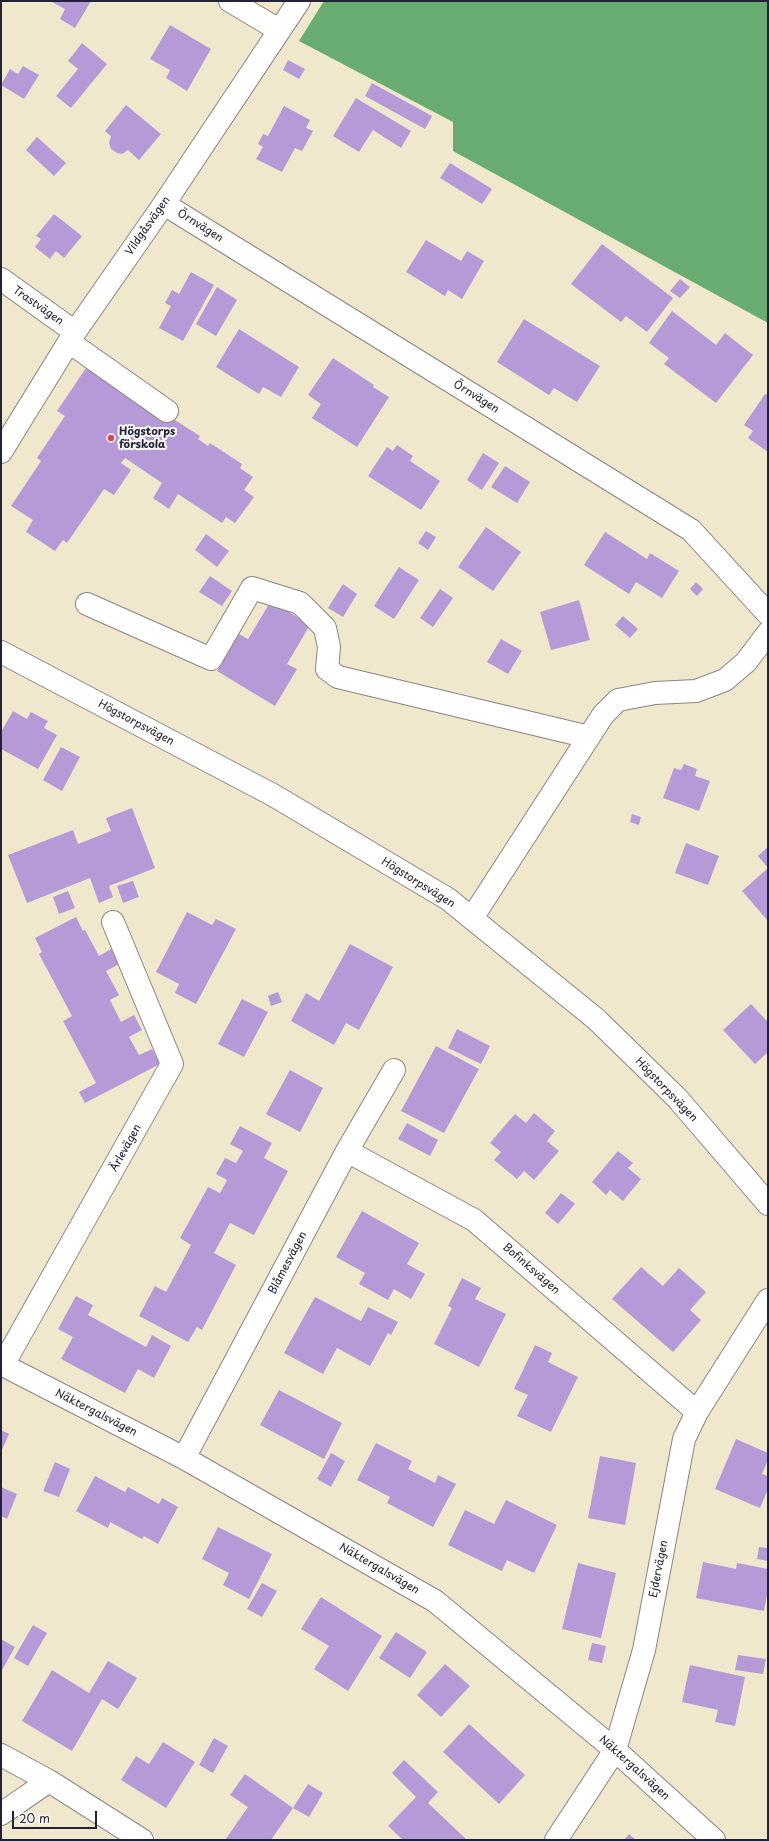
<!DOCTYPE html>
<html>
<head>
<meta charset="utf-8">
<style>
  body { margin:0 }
  #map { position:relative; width:769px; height:1841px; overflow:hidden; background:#f0e8cd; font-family:"Playpen Sans",sans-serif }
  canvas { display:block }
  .frame { position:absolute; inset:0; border:2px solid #22223b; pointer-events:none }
  .scale { position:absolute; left:12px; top:1811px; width:85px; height:18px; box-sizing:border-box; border:2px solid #22223b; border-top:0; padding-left:5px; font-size:12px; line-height:14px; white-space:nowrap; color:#22223b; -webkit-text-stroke:3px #fdfcf7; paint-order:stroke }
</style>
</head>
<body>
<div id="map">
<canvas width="769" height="1841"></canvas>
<div class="frame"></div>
<div class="scale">20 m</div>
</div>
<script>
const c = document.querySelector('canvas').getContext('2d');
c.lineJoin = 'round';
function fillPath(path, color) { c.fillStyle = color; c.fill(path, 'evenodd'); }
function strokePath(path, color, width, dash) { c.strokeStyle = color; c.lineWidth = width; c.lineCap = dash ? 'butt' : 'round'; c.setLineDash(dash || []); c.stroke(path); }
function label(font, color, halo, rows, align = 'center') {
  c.font = font + ' "Playpen Sans",sans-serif'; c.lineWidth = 4; c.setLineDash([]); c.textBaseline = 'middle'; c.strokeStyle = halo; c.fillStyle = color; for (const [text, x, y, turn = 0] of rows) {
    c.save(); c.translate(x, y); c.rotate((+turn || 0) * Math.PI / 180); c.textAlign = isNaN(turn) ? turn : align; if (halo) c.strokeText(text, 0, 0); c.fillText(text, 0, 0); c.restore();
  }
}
const forest = new Path2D(`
  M 324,1 L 768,1 L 768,323 L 453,151 L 453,122 L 299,41 Z`);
const building = new Path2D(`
  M 50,1 L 91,1 L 75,28 L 60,19 L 65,9 Z
  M 170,25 L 211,49 L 187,91 L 166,78 L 170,70 L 150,59 Z
  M 82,43 L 107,64 L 71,108 L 56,96 L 78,69 L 68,61 Z
  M 288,60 L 305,69 L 299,79 L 283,70 Z
  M 23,66 L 39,75 L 24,99 L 1,85 L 10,69 L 18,74 Z
  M 372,83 L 432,116 L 425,129 L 365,96 Z
  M 356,98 L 411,131 L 401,148 L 373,130 L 359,152 L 333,136 Z
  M 126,105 L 161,134 L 139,160 L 128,150 L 122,154 L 117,153 L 111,149 L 109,143 L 111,136 L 105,131 Z
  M 284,106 L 310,120 L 306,128 L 313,131 L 302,151 L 295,148 L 282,172 L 256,159 L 263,147 L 258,144 L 263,134 L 268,136 Z
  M 37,137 L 66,163 L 54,176 L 26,150 Z
  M 450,163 L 492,189 L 482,204 L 440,178 Z
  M 54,214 L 82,236 L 64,258 L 56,251 L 50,259 L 35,247 L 41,239 L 36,236 Z
  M 426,240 L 461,261 L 467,251 L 484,261 L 462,299 L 448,290 L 445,296 L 406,272 Z
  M 602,244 L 673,298 L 647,332 L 626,316 L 621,322 L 571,284 Z
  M 191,272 L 214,285 L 183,341 L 159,328 L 171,306 L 165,303 L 172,290 L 179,294 Z
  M 680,279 L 690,287 L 680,298 L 670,291 Z
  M 217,287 L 237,300 L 216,336 L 196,324 Z
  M 672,311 L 716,345 L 725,333 L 753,355 L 716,403 L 664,364 L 669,358 L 649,343 Z
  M 524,319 L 600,366 L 577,402 L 554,388 L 549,395 L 497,362 Z
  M 239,329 L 299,367 L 281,397 L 263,387 L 259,394 L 216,367 Z
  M 333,358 L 374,385 L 373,387 L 389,397 L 357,447 L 312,418 L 321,404 L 308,395 Z
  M 88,365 L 200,436 L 198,439 L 208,446 L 210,443 L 242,464 L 240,468 L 253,477 L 244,490 L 254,497 L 235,523 L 226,517 L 222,523 L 178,494 L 169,509 L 153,498 L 162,483 L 125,458 L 121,463 L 131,470 L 114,495 L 104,489 L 67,543 L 63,540 L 55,551 L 26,532 L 33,520 L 11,506 L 41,461 L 37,458 L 65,416 L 57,411 Z
  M 765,394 L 768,395 L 768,452 L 748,438 L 753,431 L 744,425 Z
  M 397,445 L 413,456 L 410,461 L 440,481 L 421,510 L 368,476 L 387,447 L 393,451 Z
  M 483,453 L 499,463 L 482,490 L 467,480 Z
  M 505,466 L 530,482 L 517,503 L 491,487 Z
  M 486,527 L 521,552 L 493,591 L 458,567 Z
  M 426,531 L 436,537 L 428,550 L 418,543 Z
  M 605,532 L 647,559 L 650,553 L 679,571 L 662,598 L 636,582 L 629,594 L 584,565 Z
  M 206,534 L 229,551 L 217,567 L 195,550 Z
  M 399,567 L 419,580 L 394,619 L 374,606 Z
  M 210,576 L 232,591 L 222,606 L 199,592 Z
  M 696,582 L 703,589 L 697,596 L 690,589 Z
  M 343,584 L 357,594 L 343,617 L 328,608 Z
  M 440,589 L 453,598 L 433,627 L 420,618 Z
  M 579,600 L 590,640 L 551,650 L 540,612 Z
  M 271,601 L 310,625 L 287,664 L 297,669 L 275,706 L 217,671 L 239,634 L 248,639 Z
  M 623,616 L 638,629 L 630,638 L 615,625 Z
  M 501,639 L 522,651 L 508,674 L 487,662 Z
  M 13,711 L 27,719 L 31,712 L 48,721 L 44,728 L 57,735 L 38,769 L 1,749 L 1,732 Z
  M 61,747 L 80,757 L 62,791 L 43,780 Z
  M 684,764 L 697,769 L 695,776 L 710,781 L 699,811 L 663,798 L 674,768 L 681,770 Z
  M 132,808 L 155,868 L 109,886 L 113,897 L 99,903 L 90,878 L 27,903 L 8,855 L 73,830 L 78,844 L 111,831 L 106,818 Z
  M 632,814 L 641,817 L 639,825 L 630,822 Z
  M 686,843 L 719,856 L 708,885 L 675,873 Z
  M 768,847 L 768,868 L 758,856 Z
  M 768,868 L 768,921 L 742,891 Z
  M 133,881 L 139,897 L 123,903 L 117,886 Z
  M 68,891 L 75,908 L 59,914 L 53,897 Z
  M 187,912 L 212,925 L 216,919 L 236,929 L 196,1004 L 175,993 L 179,984 L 156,972 Z
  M 76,917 L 83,931 L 85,930 L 99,956 L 111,949 L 119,964 L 106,971 L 119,995 L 110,1000 L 121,1022 L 134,1015 L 142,1030 L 129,1037 L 139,1055 L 152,1049 L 160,1064 L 85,1103 L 79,1092 L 96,1083 L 63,1021 L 72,1016 L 39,954 L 42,952 L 35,938 Z
  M 350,944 L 393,967 L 359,1030 L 346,1023 L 334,1045 L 291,1021 L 306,993 L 319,1001 Z
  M 278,992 L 282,1002 L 271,1006 L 268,996 Z
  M 242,999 L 268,1012 L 244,1057 L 218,1044 Z
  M 751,1004 L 768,1022 L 768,1052 L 755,1064 L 723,1030 Z
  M 457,1029 L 490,1046 L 481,1064 L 448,1048 Z
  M 436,1046 L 479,1069 L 444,1133 L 401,1111 Z
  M 290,1070 L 323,1088 L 300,1132 L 266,1114 Z
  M 534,1113 L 555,1131 L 547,1141 L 559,1151 L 534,1180 L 524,1171 L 517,1179 L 494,1160 L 501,1152 L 490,1143 L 515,1114 L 526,1123 Z
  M 407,1123 L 438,1140 L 430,1156 L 398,1139 Z
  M 240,1126 L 272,1143 L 264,1158 L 288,1171 L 254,1235 L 230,1223 L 214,1253 L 236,1265 L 202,1330 L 197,1327 L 188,1342 L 139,1316 L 155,1286 L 166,1292 L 191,1245 L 180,1238 L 208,1187 L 220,1193 L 227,1180 L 216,1174 L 225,1158 L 236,1163 L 243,1151 L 230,1144 Z
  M 618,1151 L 633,1163 L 628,1168 L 641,1179 L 623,1201 L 610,1190 L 606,1195 L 592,1182 Z
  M 561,1193 L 575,1204 L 558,1224 L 545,1213 Z
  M 362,1211 L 419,1243 L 407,1264 L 425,1274 L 411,1299 L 394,1289 L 388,1300 L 359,1284 L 365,1273 L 336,1257 Z
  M 641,1267 L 663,1286 L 679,1268 L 706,1292 L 690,1310 L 701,1320 L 673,1352 L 612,1299 Z
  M 462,1278 L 481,1288 L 475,1299 L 506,1314 L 479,1367 L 434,1344 L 452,1308 L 448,1306 Z
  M 76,1296 L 93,1305 L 88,1315 L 146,1347 L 152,1335 L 171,1346 L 154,1378 L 138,1369 L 125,1393 L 61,1359 L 73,1337 L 58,1329 Z
  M 315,1297 L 361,1321 L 368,1307 L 398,1322 L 391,1335 L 388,1333 L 370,1366 L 337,1348 L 323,1374 L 284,1353 Z
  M 535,1345 L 552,1353 L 548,1362 L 578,1377 L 551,1432 L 517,1416 L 528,1395 L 514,1389 Z
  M 279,1390 L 342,1423 L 324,1459 L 260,1425 Z
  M 1,1430 L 9,1434 L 1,1452 Z
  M 736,1439 L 768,1453 L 768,1460 L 762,1474 L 768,1476 L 768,1489 L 760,1508 L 715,1489 Z
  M 376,1443 L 412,1461 L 408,1469 L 435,1483 L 438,1475 L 456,1484 L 433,1527 L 387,1503 L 390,1497 L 357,1480 Z
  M 331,1453 L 345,1461 L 331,1487 L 317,1479 Z
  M 600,1456 L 636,1463 L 625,1525 L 588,1518 Z
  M 55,1462 L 70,1469 L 59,1497 L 43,1491 Z
  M 95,1476 L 125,1492 L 128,1487 L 159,1504 L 162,1498 L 178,1507 L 158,1544 L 144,1536 L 142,1539 L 110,1522 L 108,1528 L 76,1511 Z
  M 1,1487 L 17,1494 L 7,1519 L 1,1516 Z
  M 506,1500 L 557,1525 L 534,1573 L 507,1560 L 502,1571 L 448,1545 L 465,1510 L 494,1524 Z
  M 218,1527 L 272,1554 L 249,1599 L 223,1585 L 229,1573 L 202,1559 Z
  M 759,1547 L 768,1548 L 768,1561 L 757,1559 Z
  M 703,1562 L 736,1569 L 737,1563 L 768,1569 L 768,1590 L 764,1611 L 696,1598 Z
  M 578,1563 L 616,1573 L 601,1638 L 562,1629 Z
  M 262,1583 L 277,1591 L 262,1617 L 247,1609 Z
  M 321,1597 L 382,1636 L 348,1691 L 314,1669 L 329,1646 L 301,1629 Z
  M 33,1625 L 47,1633 L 28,1666 L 14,1658 Z
  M 396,1632 L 427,1652 L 410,1678 L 379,1658 Z
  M 1,1639 L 15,1647 L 1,1672 Z
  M 592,1643 L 606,1646 L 602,1663 L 588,1660 Z
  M 738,1655 L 766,1659 L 763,1674 L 735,1670 Z
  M 108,1661 L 137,1678 L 118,1709 L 102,1699 L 72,1751 L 22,1721 L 52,1670 L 89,1693 Z
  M 445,1664 L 470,1686 L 441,1717 L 417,1695 Z
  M 690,1665 L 745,1677 L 735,1726 L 715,1722 L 718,1710 L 682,1702 Z
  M 469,1724 L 525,1775 L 499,1804 L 443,1752 Z
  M 214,1738 L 228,1746 L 213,1773 L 199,1765 Z
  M 163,1742 L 195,1762 L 166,1808 L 121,1780 L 136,1756 L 149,1764 Z
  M 404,1760 L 438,1792 L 428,1803 L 467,1840 L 403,1840 L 388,1826 L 416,1797 L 392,1773 Z
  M 245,1774 L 293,1808 L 308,1784 L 323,1793 L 309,1817 L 293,1808 L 271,1840 L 225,1840 L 248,1807 L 230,1795 Z
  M 629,1834 L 636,1840 L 624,1840 Z`);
const minor = new Path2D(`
  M 230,1 L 279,30
  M 164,204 L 691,530 L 768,614
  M 1,279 L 75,332
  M 69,342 L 167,411
  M 1,452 L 75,332 L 164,204 L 299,1
  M 87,604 L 211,659 L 252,588 L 300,603 L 325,628 L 329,647 L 327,669 L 338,677 L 589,737
  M 1,652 L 273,795 L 448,899 L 596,1019 L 677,1098 L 768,1204
  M 472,918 L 603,715 L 618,700 L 655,693 L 696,691 L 725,680 L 746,662 L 768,633
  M 347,1151 L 474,1220 L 697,1412
  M 1,1364 L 184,1458 L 435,1601 L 615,1750 L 714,1840
  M 3,1365 L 172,1064 L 113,922
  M 184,1458 L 347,1151 L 394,1070
  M 1,1755 L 49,1781 L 142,1840
  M 1,1814 L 49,1781
  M 556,1840 L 615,1750 L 644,1650 L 684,1439 L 697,1412 L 768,1300`);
const markers = [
  [111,438,4,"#d1495b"]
];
const streetNames = [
  ["Vildgåsvägen",148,226,-55],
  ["Örnvägen",200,226,32],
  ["Trastvägen",38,306,35],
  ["Örnvägen",476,397,32],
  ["Högstorpsvägen",136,723,28],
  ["Högstorpsvägen",418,883,32],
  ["Högstorpsvägen",666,1090,46],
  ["Ärlevägen",126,1148,-61],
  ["Blåmesvägen",288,1263,-62],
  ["Bofinksvägen",531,1269,41],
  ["Näktergalsvägen",96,1413,27],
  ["Näktergalsvägen",379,1569,30],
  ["Ejdervägen",659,1569,-79],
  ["Näktergalsvägen",634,1768,42]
];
const poiNames = [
  ["Högstorps",119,432],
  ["förskola",119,445]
];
fillPath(forest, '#69ac71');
fillPath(building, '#b69ad8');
strokePath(minor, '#898584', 24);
strokePath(minor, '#fff', 22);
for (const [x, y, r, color] of markers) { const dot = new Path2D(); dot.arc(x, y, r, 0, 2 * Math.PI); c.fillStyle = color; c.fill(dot); strokePath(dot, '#fdfcf7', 1.5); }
label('11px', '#22223b', '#fdfcf7', streetNames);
label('bold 11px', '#22223b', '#fdfcf7', poiNames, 'left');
</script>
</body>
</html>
